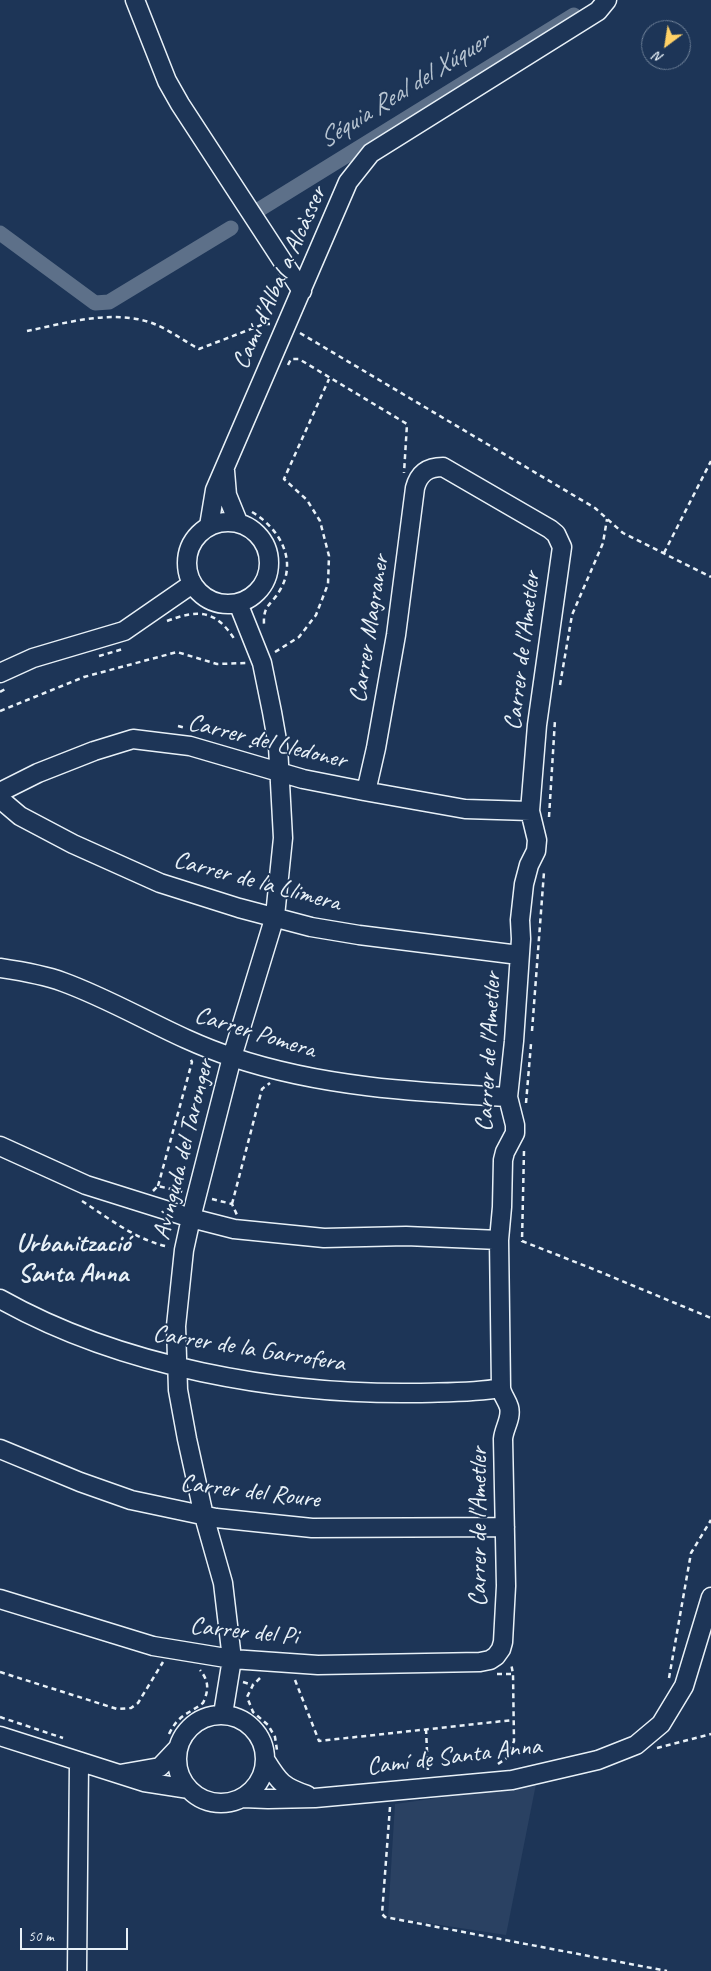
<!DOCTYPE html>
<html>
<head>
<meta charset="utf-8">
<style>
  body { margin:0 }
  #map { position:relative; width:711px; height:1971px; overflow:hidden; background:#1d3557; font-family:Caveat,sans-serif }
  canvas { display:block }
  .north { position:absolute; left:641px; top:20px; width:50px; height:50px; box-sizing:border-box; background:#1d3557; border:1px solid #6e8097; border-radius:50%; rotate:211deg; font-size:14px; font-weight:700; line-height:20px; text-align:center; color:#e8f1f8 }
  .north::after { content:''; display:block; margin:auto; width:18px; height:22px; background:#ffd166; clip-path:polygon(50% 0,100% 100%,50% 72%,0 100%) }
  .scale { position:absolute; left:20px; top:1928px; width:108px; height:22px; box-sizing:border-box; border:2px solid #e8f1f8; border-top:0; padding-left:6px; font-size:15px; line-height:18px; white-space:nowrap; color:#e8f1f8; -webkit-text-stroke:4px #1d3557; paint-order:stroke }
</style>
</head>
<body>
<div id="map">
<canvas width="711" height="1971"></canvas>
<div class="north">N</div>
<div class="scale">50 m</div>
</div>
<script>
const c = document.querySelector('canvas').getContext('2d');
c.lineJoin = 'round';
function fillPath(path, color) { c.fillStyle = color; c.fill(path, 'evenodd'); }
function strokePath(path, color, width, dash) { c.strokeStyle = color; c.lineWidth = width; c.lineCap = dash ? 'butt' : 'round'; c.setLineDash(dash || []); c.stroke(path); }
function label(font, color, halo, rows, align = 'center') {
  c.font = font + ' Caveat,sans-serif'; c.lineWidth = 4; c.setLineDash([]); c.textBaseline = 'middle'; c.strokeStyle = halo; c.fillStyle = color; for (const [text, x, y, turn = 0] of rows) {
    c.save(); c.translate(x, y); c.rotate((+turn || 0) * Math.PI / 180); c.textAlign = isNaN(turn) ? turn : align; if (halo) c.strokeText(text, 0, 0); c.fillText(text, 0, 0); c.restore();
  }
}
const built = new Path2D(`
  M 536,1784 L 506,1935 L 388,1917 L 395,1804 Z`);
const canal = new Path2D(`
  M 260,209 L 574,15
  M 0,233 L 95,303 L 109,302 L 231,228`);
const path = new Path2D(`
  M 27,331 C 66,323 112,309 152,323 C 168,329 184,341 199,349 L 264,324 L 270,324
  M 300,333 L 595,508 L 623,533 L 711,577
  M 288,365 L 291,359 L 299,359 L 407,424 L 404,473
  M 252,512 C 279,528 298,560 280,590 C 272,605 263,604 264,624
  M 664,553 L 711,461
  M 167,621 C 199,609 216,610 235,640
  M 275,652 L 299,637 L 316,615 L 328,584 L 329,556 L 320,521 L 307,500 L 284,479 L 329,379
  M 99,656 L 123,649
  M 560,685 L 572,615 L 603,543 L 607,519
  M 0,692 L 7,688
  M 0,711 L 84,677 L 177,652 L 217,664 L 246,663
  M 178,726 L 186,728
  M 249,747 L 255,744 L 259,734
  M 549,817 L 555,720
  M 532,1031 L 544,872
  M 526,1103 L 531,1044
  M 524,1151 L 522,1241 L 593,1269 L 711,1318
  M 158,1186 L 192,1062 L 190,1058
  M 153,1191 L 158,1186 L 183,1192
  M 212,1199 L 232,1204 L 237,1215
  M 82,1201 C 110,1219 136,1240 169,1247
  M 232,1204 L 262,1089 L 270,1083
  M 0,1672 L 117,1709 L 131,1708 L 138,1703 L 163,1662
  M 497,1674 L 513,1674
  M 260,1678 L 253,1685 L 247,1697 L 253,1712 L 268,1725 L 275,1737 L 277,1750
  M 669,1678 L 691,1553 L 711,1520
  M 295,1680 L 319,1741 L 513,1720
  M 243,1682 L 253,1685
  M 0,1717 L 63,1738
  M 426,1729 L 428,1773
  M 169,1734 C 179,1714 187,1715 203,1703 C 209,1690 209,1681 200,1670
  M 657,1748 L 711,1734
  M 498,1764 L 508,1757 L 514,1741 L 513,1674 L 511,1663
  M 390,1807 L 382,1914 L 385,1917 L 667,1971`);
const minor = new Path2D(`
  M 135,0 L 167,81 L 180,104 L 302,291
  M 225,471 L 227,495 L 238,522
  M187 563a41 41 0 1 1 82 0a41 41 0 1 1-82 0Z
  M 209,526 L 215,490 L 348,182 L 371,153 L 598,11 L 607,0
  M 0,673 L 33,658 L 124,631 L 192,584
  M 0,792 L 38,773 L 94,751 L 133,739 L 190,746 L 303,779 L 364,791 L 465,809 L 530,811
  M 0,799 L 20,816 L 73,844 L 160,883 L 239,908 L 311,927 L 359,935 L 519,955
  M 0,968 C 20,971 44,975 63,982 C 121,1003 173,1038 232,1057 C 321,1087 415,1092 508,1097
  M 0,1146 L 86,1185 L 191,1218 L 234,1229 L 324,1238 L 406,1236 L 499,1240
  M 0,1299 C 121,1367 279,1395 417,1393 C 445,1392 473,1393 501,1388
  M 0,1449 L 80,1482 L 131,1500 L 216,1518 L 312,1528 L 505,1527
  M 0,1599 L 153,1646 L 232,1659 L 318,1665 L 480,1662 L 490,1660 L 496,1656 L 501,1649 L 503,1642 L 506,1586 L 503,1439 C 504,1428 512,1418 509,1407 C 507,1400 502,1395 501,1388 L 499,1240 L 502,1207 L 503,1160 L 505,1152 L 515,1133 L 515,1125 L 508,1097 L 514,1041 L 521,939 L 520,920 L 524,884 L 529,865 L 536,851 L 537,840 L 530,811 L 537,725 L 562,547 L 556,534 L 550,529 L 443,467 C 428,467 419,473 415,488 L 396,635 L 376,748 L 368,783 L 364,791
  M 223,1714 L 232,1659 L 223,1583 L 204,1516 L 187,1439 L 178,1390 L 176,1326 L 184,1250 L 191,1218 L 232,1057 L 275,916 L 283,838 L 278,746 L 272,712 L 262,663 L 238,603
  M177 1759a44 44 0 1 1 88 0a44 44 0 1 1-88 0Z
  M 0,1736 L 144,1782 L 189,1789
  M 266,1761 C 279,1782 283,1787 307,1795
  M 120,1774 L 160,1767 L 178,1748
  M 243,1798 L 268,1799 L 315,1798 L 512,1780 L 598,1760 L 636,1745 L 661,1724 L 684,1686 L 711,1597
  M 77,1971 L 79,1763`);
const streetNames = [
  ["Camí d'Albal a Alcàsser",280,278,-66],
  ["Carrer Magraner",370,629,-81],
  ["Carrer de l'Ametler",523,651,-83],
  ["Carrer del Lledoner",267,742,14],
  ["Carrer de la Llimera",257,882,15],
  ["Carrer Pomera",255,1033,17],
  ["Carrer de l'Ametler",489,1052,-87],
  ["Avinguda del Taronger",184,1150,-76],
  ["Carrer de la Garrofera",249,1349,9],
  ["Carrer del Roure",250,1492,7],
  ["Carrer de l'Ametler",479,1527,-90],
  ["Carrer del Pi",244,1632,6],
  ["Camí de Santa Anna",454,1757,-7]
];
const waterNames = [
  ["Séquia Real del Xúquer",404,91,-32]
];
const neighbourhoodNames = [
  ["Urbanització",73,1244],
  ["Santa Anna",73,1274]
];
fillPath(built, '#2a4162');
strokePath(canal, '#5d7089', 15);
strokePath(minor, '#e8f1f8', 21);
strokePath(path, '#e8f1f8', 2.5, [5, 4]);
strokePath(minor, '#1d3557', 18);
label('25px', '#e8f1f8', '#1d3557', streetNames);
label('italic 26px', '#b7c4d1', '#1d3557', waterNames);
label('bold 26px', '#e8f1f8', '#1d3557', neighbourhoodNames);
</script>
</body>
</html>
